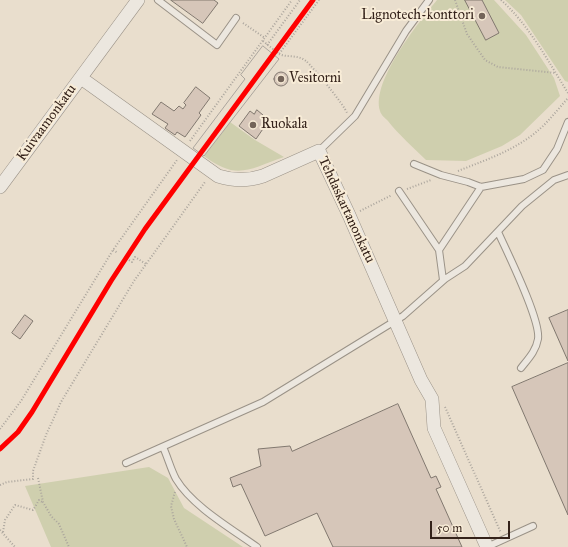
<!DOCTYPE html>
<html>
<head>
<meta charset="utf-8">
<style>
  body { margin:0 }
  #map { position:relative; width:568px; height:547px; overflow:hidden; background:#e9decd; font-family:"IM FELL Great Primer",serif }
  canvas { display:block }
  .scale { position:absolute; left:430px; top:521px; width:80px; height:18px; box-sizing:border-box; border:2px solid #34221a; border-top:0; padding-left:5px; font-size:12px; line-height:14px; white-space:nowrap; color:#34221a; -webkit-text-stroke:3px #f8ecd7; paint-order:stroke }
</style>
</head>
<body>
<div id="map">
<canvas width="568" height="547"></canvas>
<div class="scale">50 m</div>
</div>
<script>
const c = document.querySelector('canvas').getContext('2d');
c.lineJoin = 'round';
function fillPath(path, color) { c.fillStyle = color; c.fill(path, 'evenodd'); }
function strokePath(path, color, width, dash) { c.strokeStyle = color; c.lineWidth = width; c.lineCap = dash ? 'butt' : 'round'; c.setLineDash(dash || []); c.stroke(path); }
function label(font, color, halo, rows, align = 'center') {
  c.font = font + ' "IM FELL Great Primer",serif'; c.lineWidth = 4; c.setLineDash([]); c.textBaseline = 'middle'; c.strokeStyle = halo; c.fillStyle = color; for (const [text, x, y, turn = 0] of rows) {
    c.save(); c.translate(x, y); c.rotate((+turn || 0) * Math.PI / 180); c.textAlign = isNaN(turn) ? turn : align; if (halo) c.strokeText(text, 0, 0); c.fillText(text, 0, 0); c.restore();
  }
}
const green = new Path2D(`
  M 437,0 L 494,0 L 526,35 L 554,78 L 560,96 L 520,135 L 502,146 L 466,161 L 426,160 C 413,147 399,135 388,121 C 385,118 381,115 380,111 C 371,81 419,22 437,0 Z
  M 505,0 L 568,0 L 568,82 L 565,81 L 521,15 Z
  M 230,122 L 255,140 L 284,157 C 249,169 237,181 204,156 Z
  M 149,467 L 168,478 L 184,508 L 243,547 L 51,547 L 25,486 Z`);
const building = new Path2D(`
  M 171,0 L 214,0 L 218,3 L 203,23 Z
  M 465,0 L 482,0 L 499,33 L 486,40 Z
  M274 79a7 7 0 1 1 14 0a7 7 0 1 1-14 0Z
  M 196,87 L 210,98 L 199,113 L 201,115 L 185,137 L 177,132 L 175,135 L 165,128 L 168,124 L 152,114 L 161,102 L 174,111 L 179,106 L 183,109 L 186,105 L 184,103 Z
  M 257,110 L 263,115 L 261,118 L 267,123 L 256,139 L 239,126 L 250,111 L 254,114 Z
  M 568,310 L 568,361 L 549,318 Z
  M 25,315 L 33,321 L 20,339 L 12,333 Z
  M 568,363 L 568,515 L 512,387 Z
  M 398,404 L 431,478 L 436,476 L 441,487 L 436,489 L 462,547 L 333,547 L 317,513 L 265,536 L 241,484 L 233,487 L 230,478 L 261,466 L 258,449 L 290,446 L 292,451 Z`);
const path = new Path2D(`
  M 455,0 L 467,34 L 485,60 L 498,67 L 556,73
  M 501,0 C 529,25 548,61 568,93
  M 243,23 L 265,38
  M 263,41 L 279,54 L 319,0
  M 267,45 L 300,0
  M 279,54 C 287,58 297,54 306,61 C 313,67 345,106 347,113
  M 190,141 L 292,0
  M 458,171 C 488,159 519,149 543,126 C 552,117 560,107 568,98
  M 407,189 L 431,180
  M 360,211 L 392,195
  M 113,250 L 118,253
  M 129,260 L 132,262 L 135,257 L 146,264
  M 445,407 L 501,533
  M 0,429 L 21,401 L 113,250 L 177,160
  M 38,478 L 43,502 L 51,516 L 59,524 L 69,547
  M 0,485 L 7,482 L 33,479 L 33,471 L 46,435 L 61,402 L 134,281 L 205,182
  M 175,492 L 171,506 L 174,519 L 187,547
  M 0,530 L 15,547
  M 3,532 L 5,520 L 15,505 L 33,510 L 35,507 L 39,500 L 42,502`);
const lane = new Path2D(`
  M 158,0 L 217,45 L 236,18
  M 319,151 L 355,116 L 406,31 L 429,0
  M 414,164 L 441,175 L 468,182 L 481,187 L 524,179 L 543,170 L 557,149 L 568,122
  M 399,191 L 439,250 L 443,280
  M 498,232 C 507,252 541,320 538,339 C 536,351 528,359 521,368
  M 439,250 L 481,187
  M 163,447 C 168,458 171,470 176,479 C 192,506 232,529 257,547
  M 126,463 L 263,402 L 403,316 L 445,279 L 465,266 L 522,206 L 554,180 L 568,175
  M 487,547 L 533,526`);
const street = new Path2D(`
  M 81,78 L 218,176 C 234,181 248,181 263,176 L 319,151 L 349,215 L 421,380 L 432,399 L 434,428 L 487,547
  M 0,187 L 138,0`);
const tram = new Path2D(`
  M 263,46 L 279,59 L 204,156 L 193,148 L 245,79 L 241,75 Z`);
const rail1 = new Path2D(`
  M 0,449 L 18,432 L 32,412 L 111,281 L 145,229 L 313,0`);
const markers = [
  [482,16,4,"#736459"],
  [281,79,4,"#736459"],
  [253,125,4,"#736459"]
];
const poiNames = [
  ["Lignotech-konttori",474,16,"right"],
  ["Vesitorni",289,79],
  ["Ruokala",261,125]
];
const streetNames = [
  ["Kuivaamonkatu",47,123,-54],
  ["Tehdaskartanonkatu",346,210,65]
];
fillPath(green, '#cfcfae');
fillPath(building, '#d6c6b9');
strokePath(building, '#81786f', 1);
strokePath(lane, '#9a9287', 8);
strokePath(street, '#9a9287', 14);
strokePath(path, '#aba59d', 2, [1, 2]);
strokePath(lane, '#ece7df', 6);
strokePath(street, '#ece7df', 13);
strokePath(tram, '#aba59d', 1);
strokePath(rail1, '#f00', 5);
for (const [x, y, r, color] of markers) { const dot = new Path2D(); dot.arc(x, y, r, 0, 2 * Math.PI); c.fillStyle = color; c.fill(dot); strokePath(dot, '#f8ecd7', 1.5); }
label('14px', '#34221a', '#f8ecd7', poiNames, 'left');
label('14px', '#34221a', '#f8ecd7', streetNames);
</script>
</body>
</html>
